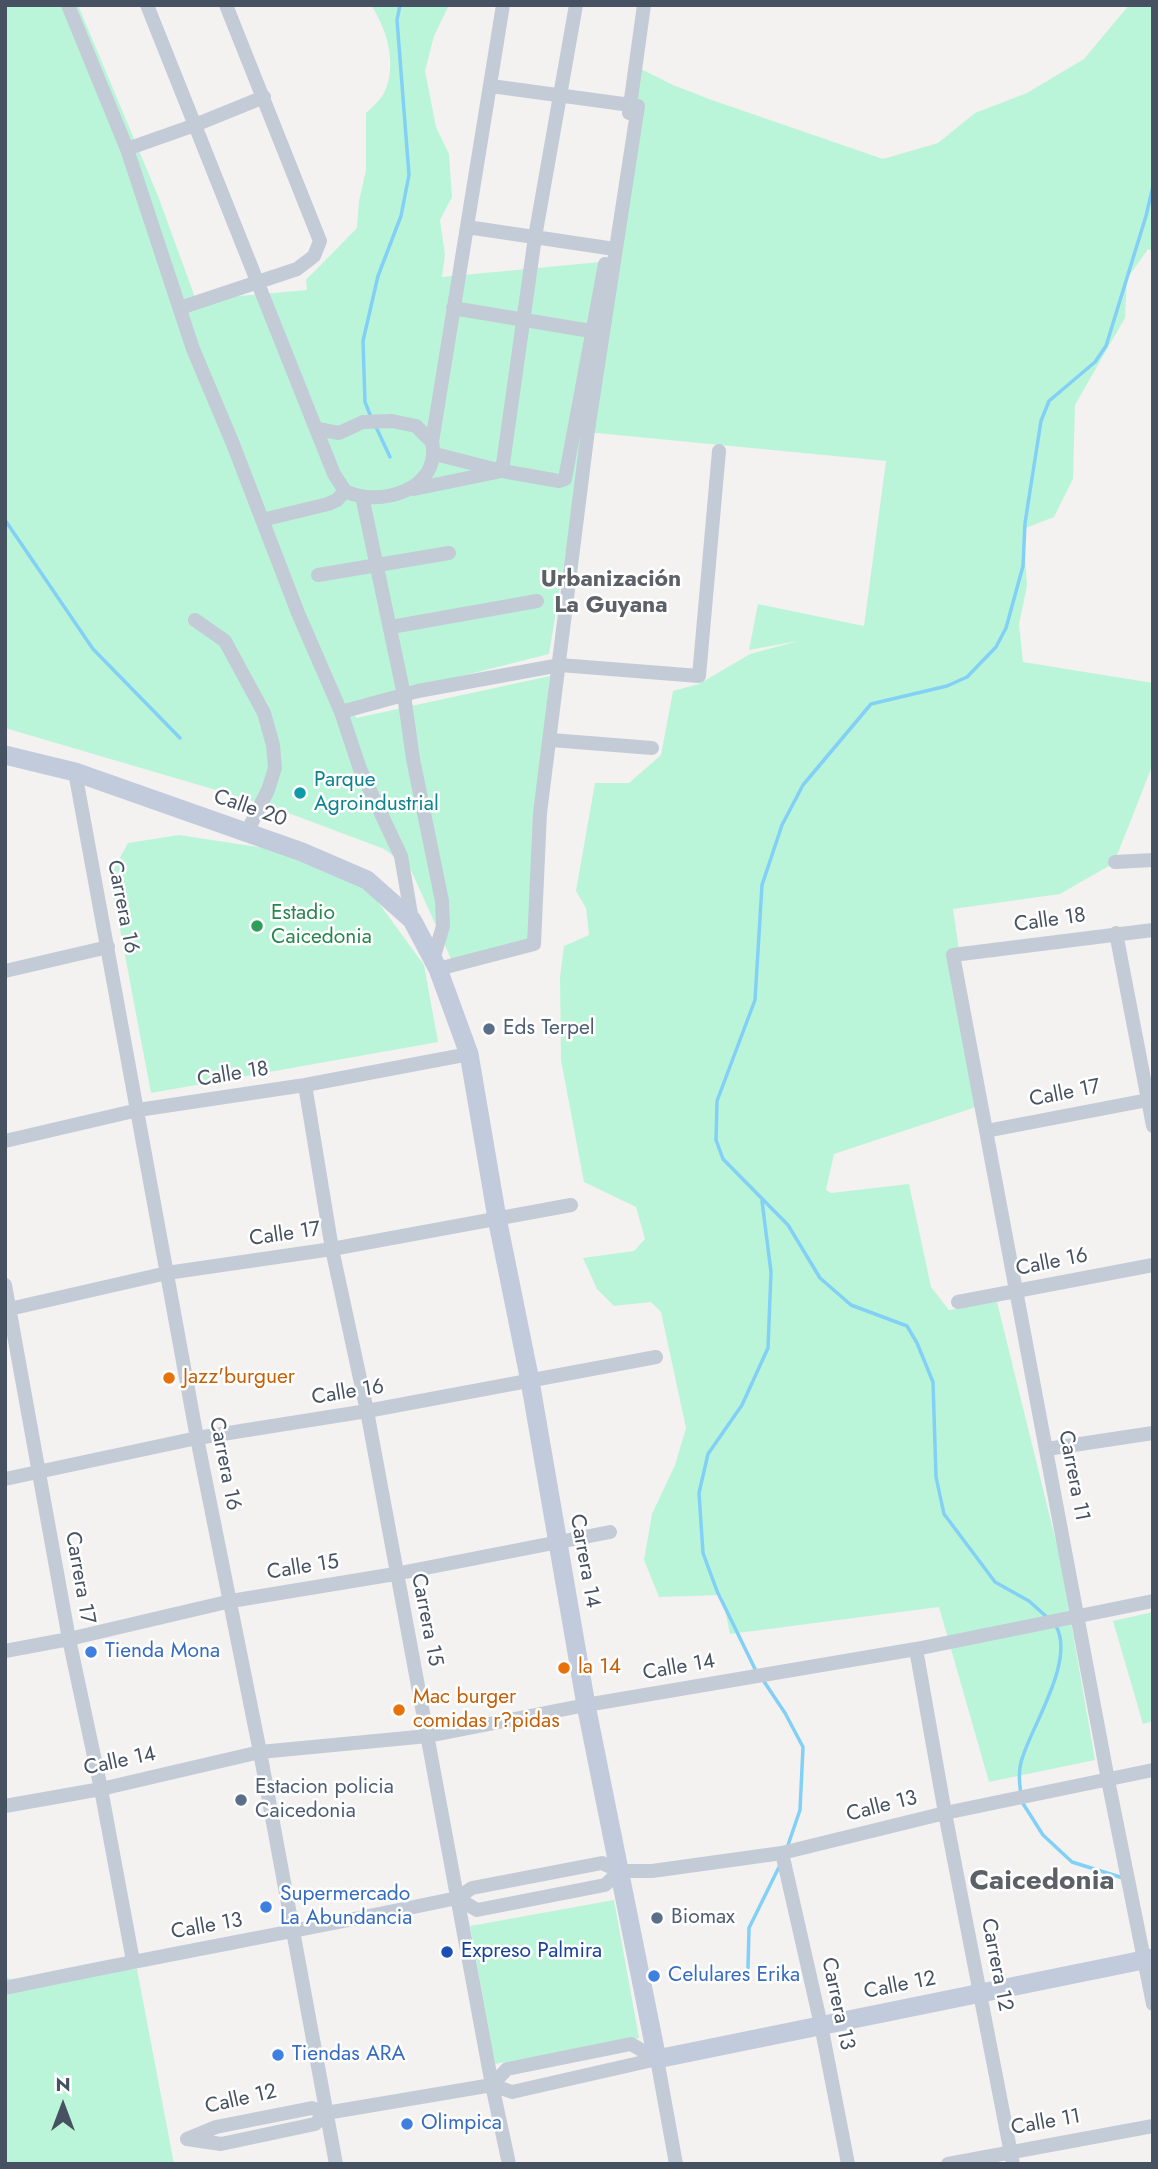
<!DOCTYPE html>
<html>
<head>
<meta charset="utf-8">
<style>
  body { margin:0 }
  #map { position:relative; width:1158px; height:2169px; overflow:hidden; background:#f4f1f1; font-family:Jost,sans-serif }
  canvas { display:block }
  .frame { position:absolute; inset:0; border:7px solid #465161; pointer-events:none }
  .north { position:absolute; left:28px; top:2071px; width:70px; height:70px; -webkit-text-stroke:5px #fff; paint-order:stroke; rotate:0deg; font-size:19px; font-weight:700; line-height:28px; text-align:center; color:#465161 }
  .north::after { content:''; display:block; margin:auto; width:24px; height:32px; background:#465161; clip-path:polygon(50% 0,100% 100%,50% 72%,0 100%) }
</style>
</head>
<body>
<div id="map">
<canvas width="1158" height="2169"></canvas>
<div class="frame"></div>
<div class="north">N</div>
</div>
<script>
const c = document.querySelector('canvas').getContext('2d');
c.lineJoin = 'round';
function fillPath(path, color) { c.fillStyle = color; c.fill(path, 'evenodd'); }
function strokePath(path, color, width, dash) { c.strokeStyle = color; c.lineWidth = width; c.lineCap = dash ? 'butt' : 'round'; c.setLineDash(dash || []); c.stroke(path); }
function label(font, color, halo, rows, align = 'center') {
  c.font = font + ' Jost,sans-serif'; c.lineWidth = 5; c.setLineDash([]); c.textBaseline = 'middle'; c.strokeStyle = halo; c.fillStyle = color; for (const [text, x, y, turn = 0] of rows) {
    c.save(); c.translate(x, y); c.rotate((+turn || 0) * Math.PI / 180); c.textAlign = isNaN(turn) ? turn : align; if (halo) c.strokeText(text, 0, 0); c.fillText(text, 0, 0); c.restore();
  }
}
const green = new Path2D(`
  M 5,5 L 78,5 L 158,196 L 196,300 L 307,290 L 306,280 L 357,228 L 359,201 L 366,170 L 366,113 C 372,107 382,99 385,91 C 397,63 387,29 371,5 L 449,5 L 434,36 L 425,71 L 436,127 L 449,154 L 452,197 L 440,220 L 445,255 L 442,277 L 611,261 L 639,68 L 673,85 L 709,99 L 883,159 L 938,143 L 975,113 L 1027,93 L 1084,59 L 1129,5 L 1153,5 L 1153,251 L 1148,249 L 1127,279 L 1125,318 L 1075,405 L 1073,479 L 1054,517 L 1023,529 L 1027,586 L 1019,624 L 1023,662 L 1153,683 L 1153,764 L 1114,863 L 1060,894 L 953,909 L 982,1105 L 834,1154 L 826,1190 L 831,1193 L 909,1184 L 931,1287 L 949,1310 L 997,1302 L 1059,1554 L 1095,1760 L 989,1782 L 939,1607 L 730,1634 L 722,1595 L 659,1597 L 644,1560 L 652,1514 L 675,1465 L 686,1428 L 661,1312 L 651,1302 L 614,1306 L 597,1289 L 583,1258 L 634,1251 L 645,1239 L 636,1207 L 584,1182 L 561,1060 L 560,977 L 564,946 L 589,935 L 586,908 L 576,891 L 595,783 L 629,783 L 661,755 L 673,691 L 699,684 L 750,654 L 798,641 L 749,650 L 758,604 L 864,626 L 886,461 L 586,432 L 549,654 L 351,704 L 356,718 L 550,676 L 536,811 L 532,941 L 452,961 L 410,868 L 384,849 L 267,805 L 5,728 Z
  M 179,835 L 284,851 L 367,887 L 424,965 L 438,1042 L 151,1093 L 110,876 L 128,843 Z
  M 1153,1612 L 1153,1721 L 1143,1724 L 1113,1621 Z
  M 614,1900 L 639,2038 L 495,2064 L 470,1926 Z
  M 137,1969 L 174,2164 L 5,2164 L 5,1976 L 10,1979 Z`);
const stream = new Path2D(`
  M 371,417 L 365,402 L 363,341 L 378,276 L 401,216 L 409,175 L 397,20 L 400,5
  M 376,427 L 390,457
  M 5,520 L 93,649 L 180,738
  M 1048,1618 L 1029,1601 L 995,1582 L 944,1514 L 936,1477 L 933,1382 L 917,1343 L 907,1326 L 851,1305 L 820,1278 L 788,1225 L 723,1159 L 716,1140 L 717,1101 L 755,1000 L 762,885 L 782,825 L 803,785 L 871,704 L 947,686 L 967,677 L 996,647 L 1006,628 L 1023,566 L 1025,523 L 1041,421 L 1049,401 L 1095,362 L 1106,346 L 1146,216 L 1153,186
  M 756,1671 L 717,1591 L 703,1553 L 699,1493 L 708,1454 L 742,1405 L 768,1348 L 771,1272 L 762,1201
  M 763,1680 L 785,1713 L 803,1747 L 800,1810 L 787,1848
  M 1021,1795 C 1019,1781 1018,1769 1023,1756 C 1034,1722 1075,1660 1056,1626
  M 1022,1802 L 1043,1835 L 1072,1862 L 1123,1878
  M 748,1968 L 749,1928 L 780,1865`);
const street = new Path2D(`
  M 68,5 L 127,149 L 193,349 L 233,444 L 298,613 L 341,712 L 360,769 L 401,856 L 412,920
  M 147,5 L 334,474 L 345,491 L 337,500 L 328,504 L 262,520
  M 629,113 L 644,5
  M 127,149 L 195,125 L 264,97
  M 467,227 L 608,248
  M 180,308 L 297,269 L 314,256 L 320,241 L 226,5
  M 453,308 L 591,331
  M 318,429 L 339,433 L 363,422 L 392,421 L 416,426 L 432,442
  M 435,454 L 502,471 L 559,481 L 565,479 L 605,264
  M 502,471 L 535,237 L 576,5
  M 414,489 L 497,472
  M 345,491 C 379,508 442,490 432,442 L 503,5
  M 362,496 L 404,695 L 413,759 L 442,901 L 443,926 L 433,960
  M 318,575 L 449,553
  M 195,620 L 225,641 L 264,713 L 273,745 L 275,768 L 268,790 L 247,832
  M 391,627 L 537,601
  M 341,712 L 418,691 L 560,665 L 699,676 L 719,451
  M 551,740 L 652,748
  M 75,772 L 197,1438 L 260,1752 L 336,2164
  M 1115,862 L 1153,860
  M 1153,930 L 953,955 L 1108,1780 L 1153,2004
  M 1116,933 L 1153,1126
  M 438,969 L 534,944 L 540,813 L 588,430 L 638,106 L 491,86
  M 5,971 L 108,947
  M 305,1085 L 332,1249 L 367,1411 L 492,2085 L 509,2164
  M 986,1131 L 1153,1099
  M 5,1141 L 138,1110 L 305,1085 L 469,1054
  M 5,1285 L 69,1639 L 101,1789 L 133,1961
  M 958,1302 L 1153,1265
  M 5,1310 L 167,1273 L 332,1249 L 571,1205
  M 1047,1449 L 1153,1433
  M 5,1479 L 197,1438 L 367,1411 L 656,1357
  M 916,1649 L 945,1813 L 1013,2164
  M 5,1651 L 69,1639 L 231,1601 L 395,1574 L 610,1532
  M 5,1806 L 101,1789 L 260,1752 L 428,1736 L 586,1705 L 916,1649 L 1153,1601
  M 782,1853 L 821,2025 L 848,2164
  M 457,1898 L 477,1910 L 605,1885 L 620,1871
  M 5,1988 C 155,1956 306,1930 457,1898 L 472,1888 L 602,1863 L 620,1871 L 652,1871 L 782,1853 L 945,1813 L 1153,1770
  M 657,2059 L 676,2164
  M 492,2085 L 507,2069 L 631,2044 L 657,2059
  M 187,2139 L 216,2127 L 312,2108 L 326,2113 L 492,2085 L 512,2092 L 657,2059
  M 187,2139 L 221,2144 L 315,2124 L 326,2113
  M 948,2164 L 1153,2126`);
const secondary = new Path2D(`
  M 5,755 L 75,772 L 302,852 L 367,880 L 412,920 L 438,969 L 469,1054 L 497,1218 L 530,1381 L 586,1705 L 657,2059 L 1153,1958`);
const markers = [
  [300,793,7,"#0f9aa8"],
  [257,926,7,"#2e9e5b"],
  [489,1029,7,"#5c6f8a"],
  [169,1378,7,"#e8710a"],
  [91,1652,7,"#3f7fe0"],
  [564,1668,7,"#e8710a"],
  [399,1710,7,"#e8710a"],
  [241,1800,7,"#5c6f8a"],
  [266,1907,7,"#3f7fe0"],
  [657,1918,7,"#5c6f8a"],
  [447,1952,7,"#1a4fb4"],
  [654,1976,7,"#3f7fe0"],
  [278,2055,7,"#3f7fe0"],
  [407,2124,7,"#3f7fe0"]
];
const cultureNames = [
  ["Parque",314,781],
  ["Agroindustrial",314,805]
];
const streetNames = [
  ["Calle 20",250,809,19],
  ["Carrera 16",122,907,79],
  ["Calle 18",1050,921,-8],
  ["Calle 18",233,1075,-9],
  ["Calle 17",1065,1094,-11],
  ["Calle 17",285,1235,-8],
  ["Calle 16",1052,1263,-11],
  ["Calle 16",348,1393,-9],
  ["Carrera 16",224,1464,79],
  ["Carrera 11",1073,1476,79],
  ["Carrera 14",584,1561,80],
  ["Calle 15",303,1568,-9],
  ["Carrera 17",79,1578,80],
  ["Carrera 15",426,1620,79],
  ["Calle 14",679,1668,-10],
  ["Calle 14",120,1762,-12],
  ["Calle 13",882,1807,-14],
  ["Calle 13",207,1927,-10],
  ["Carrera 12",996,1965,79],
  ["Calle 12",900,1986,-11],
  ["Carrera 13",837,2004,78],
  ["Calle 12",241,2100,-13],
  ["Calle 11",1046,2123,-10]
];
const leisureNames = [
  ["Estadio",271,914],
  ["Caicedonia",271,938]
];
const serviceNames = [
  ["Eds Terpel",503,1029],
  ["Estacion policia",255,1788],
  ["Caicedonia",255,1812],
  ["Biomax",671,1918]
];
const foodNames = [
  ["Jazz'burguer",183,1378],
  ["la 14",578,1668],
  ["Mac burger",413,1698],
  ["comidas r?pidas",413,1722]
];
const shopNames = [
  ["Tienda Mona",105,1652],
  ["Supermercado",280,1895],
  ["La Abundancia",280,1919],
  ["Celulares Erika",668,1976],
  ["Tiendas ARA",292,2055],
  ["Olimpica",421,2124]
];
const transitNames = [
  ["Expreso Palmira",461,1952]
];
const neighbourhoodNames = [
  ["Urbanización",611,580],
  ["La Guyana",611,606]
];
const districtNames = [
  ["Caicedonia",1042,1882]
];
fillPath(green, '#bbf5d9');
strokePath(stream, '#83d0f7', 3.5);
strokePath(street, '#c3cbd7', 14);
strokePath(secondary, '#c2cbdc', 19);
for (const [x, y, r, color] of markers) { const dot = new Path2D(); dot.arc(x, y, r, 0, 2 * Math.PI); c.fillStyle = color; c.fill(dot); strokePath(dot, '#fff', 2.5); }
label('21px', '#0d838f', '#fff', cultureNames, 'left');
label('21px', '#465161', '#fff', streetNames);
label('21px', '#27864d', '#fff', leisureNames, 'left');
label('21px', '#4e5e75', '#fff', serviceNames, 'left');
label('21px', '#c56008', '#fff', foodNames, 'left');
label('21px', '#366cbe', '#fff', shopNames, 'left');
label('21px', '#164399', '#fff', transitNames, 'left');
label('bold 23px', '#5c6067', '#fff', neighbourhoodNames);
label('bold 28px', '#5c6067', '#fff', districtNames);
</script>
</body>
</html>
